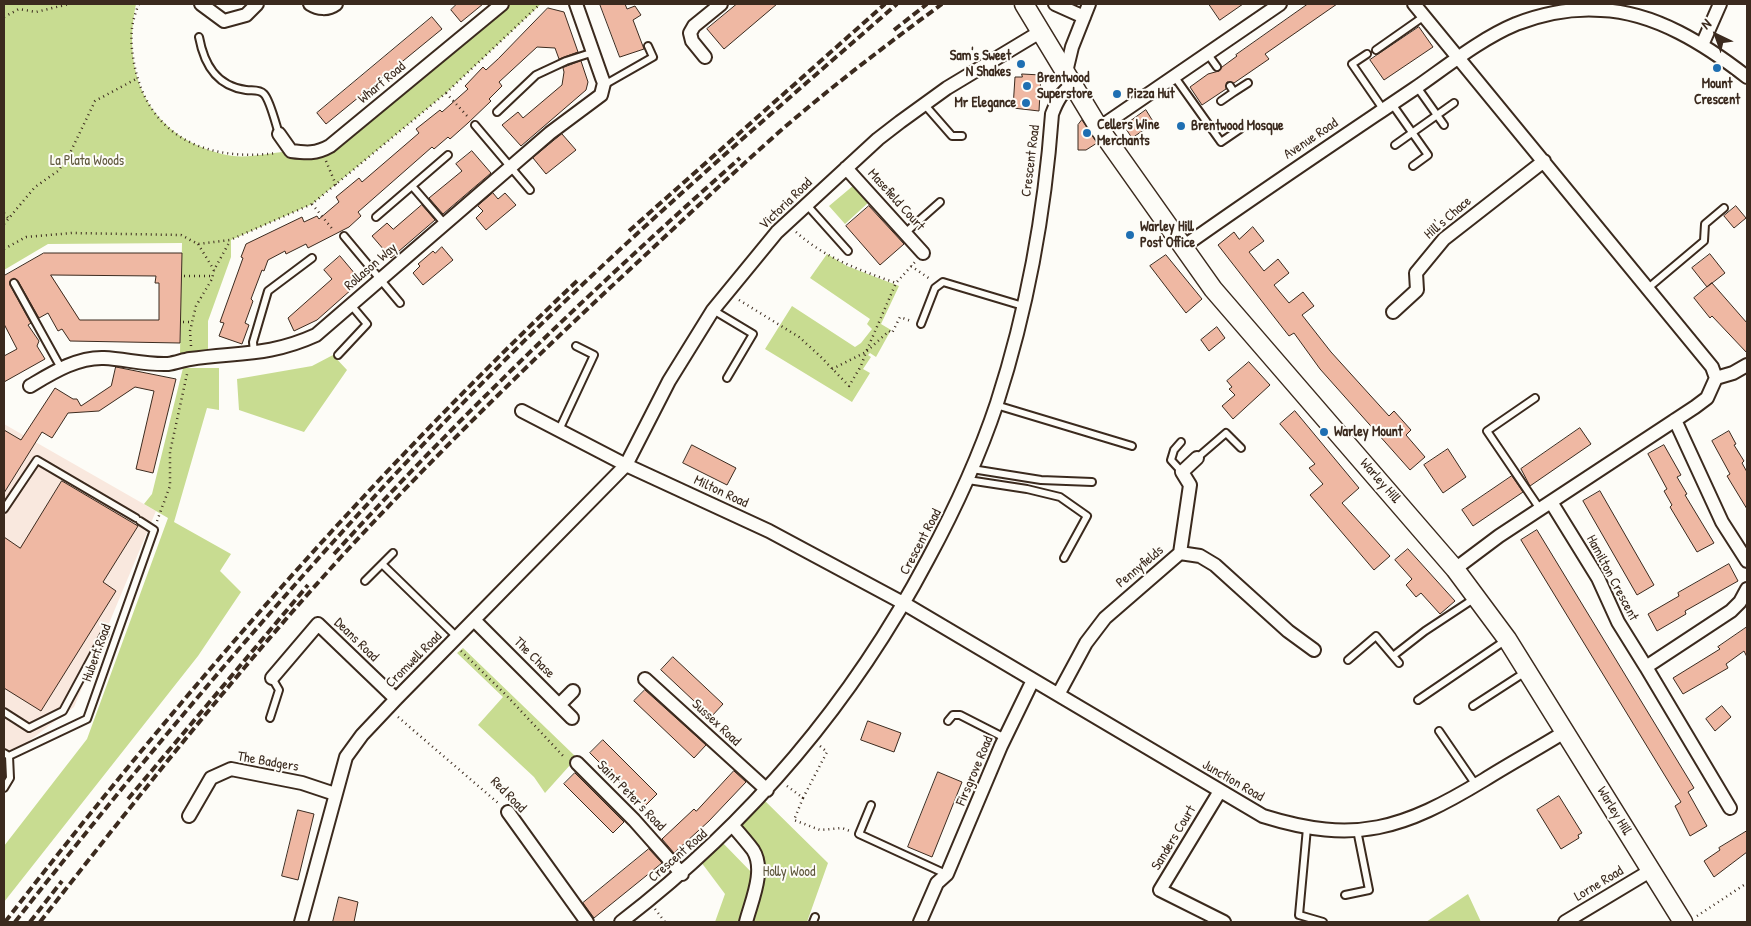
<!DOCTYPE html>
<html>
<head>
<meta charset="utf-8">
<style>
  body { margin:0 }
  #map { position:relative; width:1751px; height:926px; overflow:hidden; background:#fdfcf7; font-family:"Patrick Hand",sans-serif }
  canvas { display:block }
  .frame { position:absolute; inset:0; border:5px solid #3b2a1e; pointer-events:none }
  .north { position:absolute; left:1691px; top:10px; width:50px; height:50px; -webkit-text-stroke:4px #fdfcf7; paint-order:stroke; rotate:318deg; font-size:14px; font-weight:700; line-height:20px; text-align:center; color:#3b2a1e }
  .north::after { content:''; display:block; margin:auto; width:18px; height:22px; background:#3b2a1e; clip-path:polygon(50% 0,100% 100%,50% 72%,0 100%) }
</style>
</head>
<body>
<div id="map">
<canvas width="1751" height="926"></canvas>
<div class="frame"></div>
<div class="north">N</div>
</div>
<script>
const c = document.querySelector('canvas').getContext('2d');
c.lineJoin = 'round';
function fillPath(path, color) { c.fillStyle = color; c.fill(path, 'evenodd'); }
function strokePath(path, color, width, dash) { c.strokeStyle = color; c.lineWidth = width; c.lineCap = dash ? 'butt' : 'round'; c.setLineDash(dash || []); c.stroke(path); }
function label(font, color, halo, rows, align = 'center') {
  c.font = font + ' "Patrick Hand",sans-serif'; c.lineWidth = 4; c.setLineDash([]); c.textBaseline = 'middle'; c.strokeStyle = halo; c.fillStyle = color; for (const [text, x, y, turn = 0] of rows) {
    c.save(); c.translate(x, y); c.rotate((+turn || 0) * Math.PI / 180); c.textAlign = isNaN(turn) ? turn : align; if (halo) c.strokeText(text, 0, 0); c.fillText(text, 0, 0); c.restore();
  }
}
const built = new Path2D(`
  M 4,424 L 156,511 L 74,707 L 9,756 L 4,766 Z`);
const green = new Path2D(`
  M 4,4 L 136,4 C 121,75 149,135 222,154 C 244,160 268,153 290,151 C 300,151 311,151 321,151 L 502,4 L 541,4 L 446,93 L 312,204 L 231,240 L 231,257 L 208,321 L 208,351 L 180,354 L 182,243 L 48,244 L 4,270 Z
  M 854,185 L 869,202 L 845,224 L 829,206 Z
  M 827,254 L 847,266 L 899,286 L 881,324 L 891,330 L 876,357 L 870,353 L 868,355 L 871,357 L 863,369 L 870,373 L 852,402 L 765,349 L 792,306 L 855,347 L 861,343 L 872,329 L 867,324 L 870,319 L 810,278 Z
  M 333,355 L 347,370 L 304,432 L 239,410 L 237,379 L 312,366 Z
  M 183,368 L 219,368 L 219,410 L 207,408 L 174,522 L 231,554 L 220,571 L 241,592 L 198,656 L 4,902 L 4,846 L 87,739 L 168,518 L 144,504 L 152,494 Z
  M 463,648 L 575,756 L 571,764 L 545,793 L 534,777 L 478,725 L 503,697 L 457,653 Z
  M 761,797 L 828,863 L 807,922 L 715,922 L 725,894 L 698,858 L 719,839 L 756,877 L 754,852 L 733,826 Z
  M 1468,894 L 1481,922 L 1426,922 Z`);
const building = new Path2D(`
  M 457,4 L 483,4 L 461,22 L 451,10 Z
  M 600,4 L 625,4 L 627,9 L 635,6 L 641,15 L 633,20 L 644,49 L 620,57 Z
  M 737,4 L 777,4 L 724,49 L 707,29 Z
  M 1209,4 L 1243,4 L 1220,20 Z
  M 1308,4 L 1337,4 L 1265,54 L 1269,59 L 1234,83 L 1227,82 L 1226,89 L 1202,105 L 1190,87 L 1208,74 L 1219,71 L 1222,67 L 1237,56 L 1236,55 Z
  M 548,8 L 564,12 L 578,52 L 559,59 L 555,48 L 537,47 L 499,82 L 502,86 L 489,99 L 491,101 L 468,123 L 450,139 L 448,137 L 434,149 L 432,147 L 407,169 L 358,212 L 361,216 L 349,227 L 308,248 L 306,244 L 286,254 L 285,251 L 268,260 L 264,271 L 262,270 L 251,299 L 253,301 L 245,323 L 249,325 L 242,344 L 219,336 L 224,323 L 220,322 L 243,258 L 241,257 L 246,244 L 302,217 L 304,222 L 317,216 L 319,219 L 339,202 L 336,197 L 359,178 L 362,182 L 419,133 L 416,129 L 440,110 L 442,112 L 468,89 L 465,86 L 483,67 L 486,70 L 498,59 Z
  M 432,17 L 442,29 L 326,124 L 317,113 Z
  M 1419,27 L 1433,47 L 1384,80 L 1370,60 Z
  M 581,61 L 588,82 L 586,90 L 521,146 L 502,125 L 518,112 L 523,118 L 562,85 L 564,72 L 563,68 Z
  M 1022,74 L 1041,75 L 1039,111 L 1013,108 L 1015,77 L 1022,77 Z
  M 1146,110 L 1154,123 L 1132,138 L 1124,126 Z
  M 1082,120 L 1097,143 L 1086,150 L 1078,150 L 1078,125 Z
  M 562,134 L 576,150 L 546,174 L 533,158 Z
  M 472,151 L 491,173 L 443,214 L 429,198 L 462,171 L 456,164 Z
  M 493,193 L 498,199 L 505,193 L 516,205 L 486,230 L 476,218 L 483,211 L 478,206 Z
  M 422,205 L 435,220 L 391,258 L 372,236 L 387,223 L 393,229 Z
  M 869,206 L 904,244 L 880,265 L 846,226 Z
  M 1736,206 L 1746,218 L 1734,228 L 1724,216 Z
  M 1253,227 L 1264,241 L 1249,252 L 1264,271 L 1278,259 L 1289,273 L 1274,285 L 1289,303 L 1303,292 L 1314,306 L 1302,315 L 1331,352 L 1389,416 L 1394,411 L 1411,430 L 1406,435 L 1425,457 L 1410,470 L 1320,369 L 1294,333 L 1289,336 L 1218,245 L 1234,232 L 1239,239 Z
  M 442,247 L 453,260 L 423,285 L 413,273 L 420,266 L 418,264 L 433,251 L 435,253 Z
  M 44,253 L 182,253 L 180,343 L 70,341 L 62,329 L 58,331 L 48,313 L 39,318 L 18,281 L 14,278 L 10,281 L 10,285 L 31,323 L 28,325 L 39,341 L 37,346 L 45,359 L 4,382 L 4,356 L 17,349 L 4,324 L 4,276 ZM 51,275 L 156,276 L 155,283 L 159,283 L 159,320 L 80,320 Z
  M 1710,254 L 1725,273 L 1707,287 L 1692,268 Z
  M 1166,255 L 1202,299 L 1186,313 L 1150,266 Z
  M 340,256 L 361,281 L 317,320 L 294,331 L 288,318 L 332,279 L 324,270 Z
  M 1712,283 L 1747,323 L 1747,353 L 1712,316 L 1710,318 L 1694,298 Z
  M 1217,327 L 1225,338 L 1209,351 L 1201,340 Z
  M 1249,362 L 1270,385 L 1233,419 L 1222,406 L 1235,395 L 1229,389 L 1232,387 L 1227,381 Z
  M 116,367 L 176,379 L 153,473 L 136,469 L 154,391 L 135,387 L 99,411 L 68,413 L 52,438 L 42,432 L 4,493 L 4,430 L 21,440 L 55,388 L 73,399 L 77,399 L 81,406 L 111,386 Z
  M 1295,411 L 1359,488 L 1342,503 L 1390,556 L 1374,570 L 1310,495 L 1323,484 L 1309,468 L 1315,464 L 1280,424 Z
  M 1580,428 L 1591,444 L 1530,486 L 1521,469 Z
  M 1729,431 L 1736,444 L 1734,445 L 1744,461 L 1742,463 L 1747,472 L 1747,509 L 1727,476 L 1730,474 L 1712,441 Z
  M 692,445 L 736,468 L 727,485 L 683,463 Z
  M 1664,445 L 1681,475 L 1677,477 L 1687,494 L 1685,495 L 1714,543 L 1697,552 L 1670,507 L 1672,505 L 1664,491 L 1667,489 L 1648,454 Z
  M 1448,449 L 1466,477 L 1443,493 L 1424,465 Z
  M 1512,476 L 1523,492 L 1473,526 L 1462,510 Z
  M 62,481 L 138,526 L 103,582 L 116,591 L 41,711 L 4,688 L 4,537 L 20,548 Z
  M 1600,491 L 1654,585 L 1637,595 L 1583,501 Z
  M 1537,530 L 1694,788 L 1688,792 L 1707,826 L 1690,836 L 1675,806 L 1681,802 L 1521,540 Z
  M 1408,549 L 1455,601 L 1440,614 L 1421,593 L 1416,597 L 1406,585 L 1412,579 L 1395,560 Z
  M 1729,564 L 1738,581 L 1685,611 L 1686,614 L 1657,631 L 1648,614 L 1679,596 L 1678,593 Z
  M 1747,627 L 1747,657 L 1744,651 L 1726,664 L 1728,668 L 1683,694 L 1673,678 L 1720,649 L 1718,647 Z
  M 673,657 L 723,704 L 711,717 L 661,670 Z
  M 645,690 L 706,745 L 694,758 L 634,701 Z
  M 1722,706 L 1731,717 L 1715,731 L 1706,719 Z
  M 868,721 L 901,733 L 894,752 L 861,740 Z
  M 603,740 L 657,794 L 644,807 L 590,753 Z
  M 734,771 L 746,782 L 709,821 L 674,853 L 662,839 L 694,809 L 696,811 Z
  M 938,772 L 962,782 L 932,857 L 908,847 Z
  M 575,773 L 624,822 L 613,833 L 564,784 Z
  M 1559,796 L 1582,833 L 1578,835 L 1579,838 L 1561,849 L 1537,810 Z
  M 298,810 L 314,814 L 298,880 L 282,876 Z
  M 1747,831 L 1747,852 L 1714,877 L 1704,861 L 1720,850 L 1719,848 Z
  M 649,849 L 662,863 L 594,918 L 583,903 Z
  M 339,897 L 358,902 L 354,922 L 333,922 Z`);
const path = new Path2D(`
  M 139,4 C 130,24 130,41 134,63 C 148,138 208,162 277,153
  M 4,17 L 19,9 L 36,12 L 69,4
  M 446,93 L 469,118
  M 326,161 L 336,185
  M 312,204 L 334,231
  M 4,213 L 9,219
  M 4,224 L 35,187 L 58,171 L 68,157 L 95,101 L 136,79
  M 796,232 C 825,258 859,270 896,283
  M 198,244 L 214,270
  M 4,249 L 26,237 L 72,233 L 181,235 L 198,244 L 230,240 L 312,204 L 446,93 L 540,4
  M 911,266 L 930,279
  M 184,276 L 213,276
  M 739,300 L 799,337 L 820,356 L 849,386 L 861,366 L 866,352 L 889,331 L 892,333 L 900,317 L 911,321
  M 183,322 L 192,322
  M 191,346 L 190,331 L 196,306 L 212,279 L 214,270 L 230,241
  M 832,369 L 866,352 L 896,283 L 915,262
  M 157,521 L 170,486 L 170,452 L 187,374
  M 461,651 L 506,695 L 565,758
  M 398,717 L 498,803
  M 787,786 L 803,798 L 794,820 L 820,830 L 842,828 L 850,831
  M 803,798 L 827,752 L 820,746
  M 655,909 L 665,922
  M 1697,916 L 1747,883`);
const lane = new Path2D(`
  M 199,37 C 204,64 216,86 246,90 C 252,91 259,89 264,94 C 270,100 276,125 279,134
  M 1376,50 L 1423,17
  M 1207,53 L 1217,67
  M 1367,54 L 1352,64 L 1383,109
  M 1174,76 L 1221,142 L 1240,129
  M 604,85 L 653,57 L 648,46
  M 1230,86 L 1234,92 L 1248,83
  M 1417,87 L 1444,125
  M 1221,101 L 1234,92
  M 924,104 L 952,136 L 962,136
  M 1392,104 L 1428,155 L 1413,166
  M 497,112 L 536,75 L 566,61 L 594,52
  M 475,125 L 530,190
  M 1395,145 L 1454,103
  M 806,204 L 848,251
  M 376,217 L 412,186
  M 444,223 L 412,186 L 448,155
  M 905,233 L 940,202
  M 344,236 L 400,303
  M 14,283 L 61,368
  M 1647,289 L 1704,241 L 1705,224 L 1724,208
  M 713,310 L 753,334 L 727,378
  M 921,324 L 935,288 L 943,282 L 1023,306
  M 254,353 L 253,342 L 268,291 L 312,258
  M 338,355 L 367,324 L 351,305
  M 1535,398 L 1487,431 L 1540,509
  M 996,405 L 1132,446
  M 559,430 L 594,355 L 576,346
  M 1181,442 L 1174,450 L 1171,460 L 1182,472
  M 1197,458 L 1226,433 L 1241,448
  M 972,469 L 1041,480 L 1092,482
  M 968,480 L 1027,489 L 1060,497 L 1087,516 L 1064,558
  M 4,509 L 37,460 L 136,518
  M 382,564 L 458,638
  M 365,581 L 393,553
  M 1348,660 L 1376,636 L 1393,656
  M 1399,663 L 1393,656 L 1425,631 L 1475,598
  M 1418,700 L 1506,640
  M 1473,706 L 1527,671
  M 4,712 L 29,728 L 63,711 L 105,633
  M 270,718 L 279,690 L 272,678
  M 948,721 L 953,715 L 960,715 L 1005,738
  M 1439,731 L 1476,785
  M 4,753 L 9,756 L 87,719 L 154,530 L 140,521
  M 4,788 L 10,778 L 9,756
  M 871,805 L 859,834 L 946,874
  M 1307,828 L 1299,915 L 1323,922
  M 1345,895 L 1369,890 L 1357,830
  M 813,922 L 815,917`);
const street = new Path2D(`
  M 201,4 L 224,21 L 246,15 L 257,4
  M 310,4 C 318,9 328,10 336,4
  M 1055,4 L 1084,17
  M 1414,4 L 1712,367 L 1716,378 L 1707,398 L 1695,407 L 1499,536 L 1455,569
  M 1702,45 L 1720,4
  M 705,57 L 692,41 L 690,33 L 694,26 L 721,4
  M 1066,72 L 1072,47 L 1089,4
  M 1099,128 L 1280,4
  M 279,134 L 291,151 C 306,153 316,154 330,146 L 502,4
  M 846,168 L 923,253
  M 1183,247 C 1259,193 1337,141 1414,89 C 1446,67 1480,39 1516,24 C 1542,14 1573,8 1601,10 C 1655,12 1706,45 1747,77
  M 1393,312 L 1417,290 L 1416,273 L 1444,239 L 1544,161
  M 1716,378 L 1733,373 L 1747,365
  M 30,386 C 52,373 77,357 104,358 C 125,359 146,365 168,364 C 176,363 183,360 190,359 C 239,352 270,356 316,335 L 550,133 L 601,95 L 604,83 L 602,78 L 576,4
  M 522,411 L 626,465 L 769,531 L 905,604 L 1263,816 C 1356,845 1403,829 1484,780 C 1511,763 1539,748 1566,731
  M 1675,420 L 1722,522 L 1747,561
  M 1551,502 L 1598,578 L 1618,622 L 1646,667 L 1731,611 L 1740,602 L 1747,589
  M 1180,553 L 1190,485 L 1182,472 L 1197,458
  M 474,620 L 572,718
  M 1646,667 L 1730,808
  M 272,678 L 318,624 L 396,699
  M 645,679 L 767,790
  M 1059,693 L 1086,643 L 1105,618 L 1180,553 L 1200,556 L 1215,565 L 1288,631 L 1314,650
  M 559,705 L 573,691
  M 577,763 L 634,820 L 682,874
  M 1220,791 L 1160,890 L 1224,922
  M 508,812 L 587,922
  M 189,816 L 211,778 L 231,769 L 302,783 L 335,794
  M 733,826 C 740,834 747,842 753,850 C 766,870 751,902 746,922
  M 301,922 L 346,757 L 362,735 L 396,699 L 626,465 L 669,381 L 713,310 L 777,232 L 878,139 L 900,122 L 947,88 L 1040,32
  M 621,922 C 750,823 852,703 928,559 C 955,509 979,457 997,403 C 1027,310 1045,211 1052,114 C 1057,101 1062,91 1074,84
  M 920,922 L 937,883 L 947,874 L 1001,746 L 1033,680
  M 1565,922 L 1650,871`);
const secondary = new Path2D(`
  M 1024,4 L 1099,128 L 1213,289 L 1455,569 L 1507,639 L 1683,922`);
const rail = new Path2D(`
  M 894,30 L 927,4
  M 629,231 L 885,4
  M 334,554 C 461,414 598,284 740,158
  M 128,799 L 308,585
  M 5,922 C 181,694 369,478 578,280
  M 15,922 C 170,725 331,535 508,357 C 632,233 765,119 897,4
  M 30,922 L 62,881
  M 40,922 C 137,798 235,674 341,557 C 436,454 537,355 640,260 C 686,217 732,174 779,132 C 831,87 886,45 942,4`);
const markers = [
  [1021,64,5,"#1f6fb2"],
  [1717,68,5,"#1f6fb2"],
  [1027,86,5,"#1f6fb2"],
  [1117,94,5,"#1f6fb2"],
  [1026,103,5,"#1f6fb2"],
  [1181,126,5,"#1f6fb2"],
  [1087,133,5,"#1f6fb2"],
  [1130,235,5,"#1f6fb2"],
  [1324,432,5,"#1f6fb2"]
];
const poiNames = [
  ["Sam's Sweet",1011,56,"right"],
  ["N Shakes",1011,72,"right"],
  ["Brentwood",1037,78],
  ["Superstore",1037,94],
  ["Mount",1717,84,"center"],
  ["Crescent",1717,100,"center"],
  ["Pizza Hut",1127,94],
  ["Mr Elegance",1016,103,"right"],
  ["Cellers Wine",1097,125],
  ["Merchants",1097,141],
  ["Brentwood Mosque",1191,126],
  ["Warley Hill",1140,227],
  ["Post Office",1140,243],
  ["Warley Mount",1334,432]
];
const streetNames = [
  ["Wharf Road",382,83,-40],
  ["Avenue Road",1311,139,-34],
  ["Crescent Road",1031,161,-83],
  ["Masefield Court",896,200,48],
  ["Victoria Road",786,204,-44],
  ["Hill's Chace",1448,218,-41],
  ["Rollason Way",371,267,-41],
  ["Warley Hill",1380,481,49],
  ["Milton Road",721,492,25],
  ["Crescent Road",921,542,-62],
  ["Pennyfields",1140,567,-40],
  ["Hamilton Crescent",1612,578,62],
  ["Deans Road",356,640,44],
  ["Hubert Road",97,653,-70],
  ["The Chase",534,658,45],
  ["Cromwell Road",414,660,-45],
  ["Sussex Road",716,723,43],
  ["The Badgers",268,762,10],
  ["Firsgrove Road",975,771,-67],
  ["Junction Road",1233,781,30],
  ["Red Road",508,795,45],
  ["Saint Peter's Road",631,796,46],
  ["Warley Hill",1614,811,59],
  ["Sanders Court",1174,838,-59],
  ["Crescent Road",678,856,-41],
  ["Lorne Road",1599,884,-31]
];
const parkNames = [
  ["La Plata Woods",87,161],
  ["Holly Wood",789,872]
];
fillPath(built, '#f9e8de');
fillPath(green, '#c8dc91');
fillPath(building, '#efb8a3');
strokePath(building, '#3b2a1e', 1);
strokePath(lane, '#3b2a1e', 10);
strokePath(street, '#3b2a1e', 16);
strokePath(secondary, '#3b2a1e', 21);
strokePath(path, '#3b2a1e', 2.5, [1, 4]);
strokePath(lane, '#fdfcf7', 6);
strokePath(street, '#fdfcf7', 12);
strokePath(secondary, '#fdfcf7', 18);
strokePath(rail, '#3b2a1e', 4, [8, 4]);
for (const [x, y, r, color] of markers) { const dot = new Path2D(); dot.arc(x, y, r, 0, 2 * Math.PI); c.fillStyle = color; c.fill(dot); strokePath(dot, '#fdfcf7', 2); }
label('bold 14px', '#3b2a1e', '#fdfcf7', poiNames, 'left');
label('14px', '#3b2a1e', '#fdfcf7', streetNames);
label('14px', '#5e563b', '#fdfcf7', parkNames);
</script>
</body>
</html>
